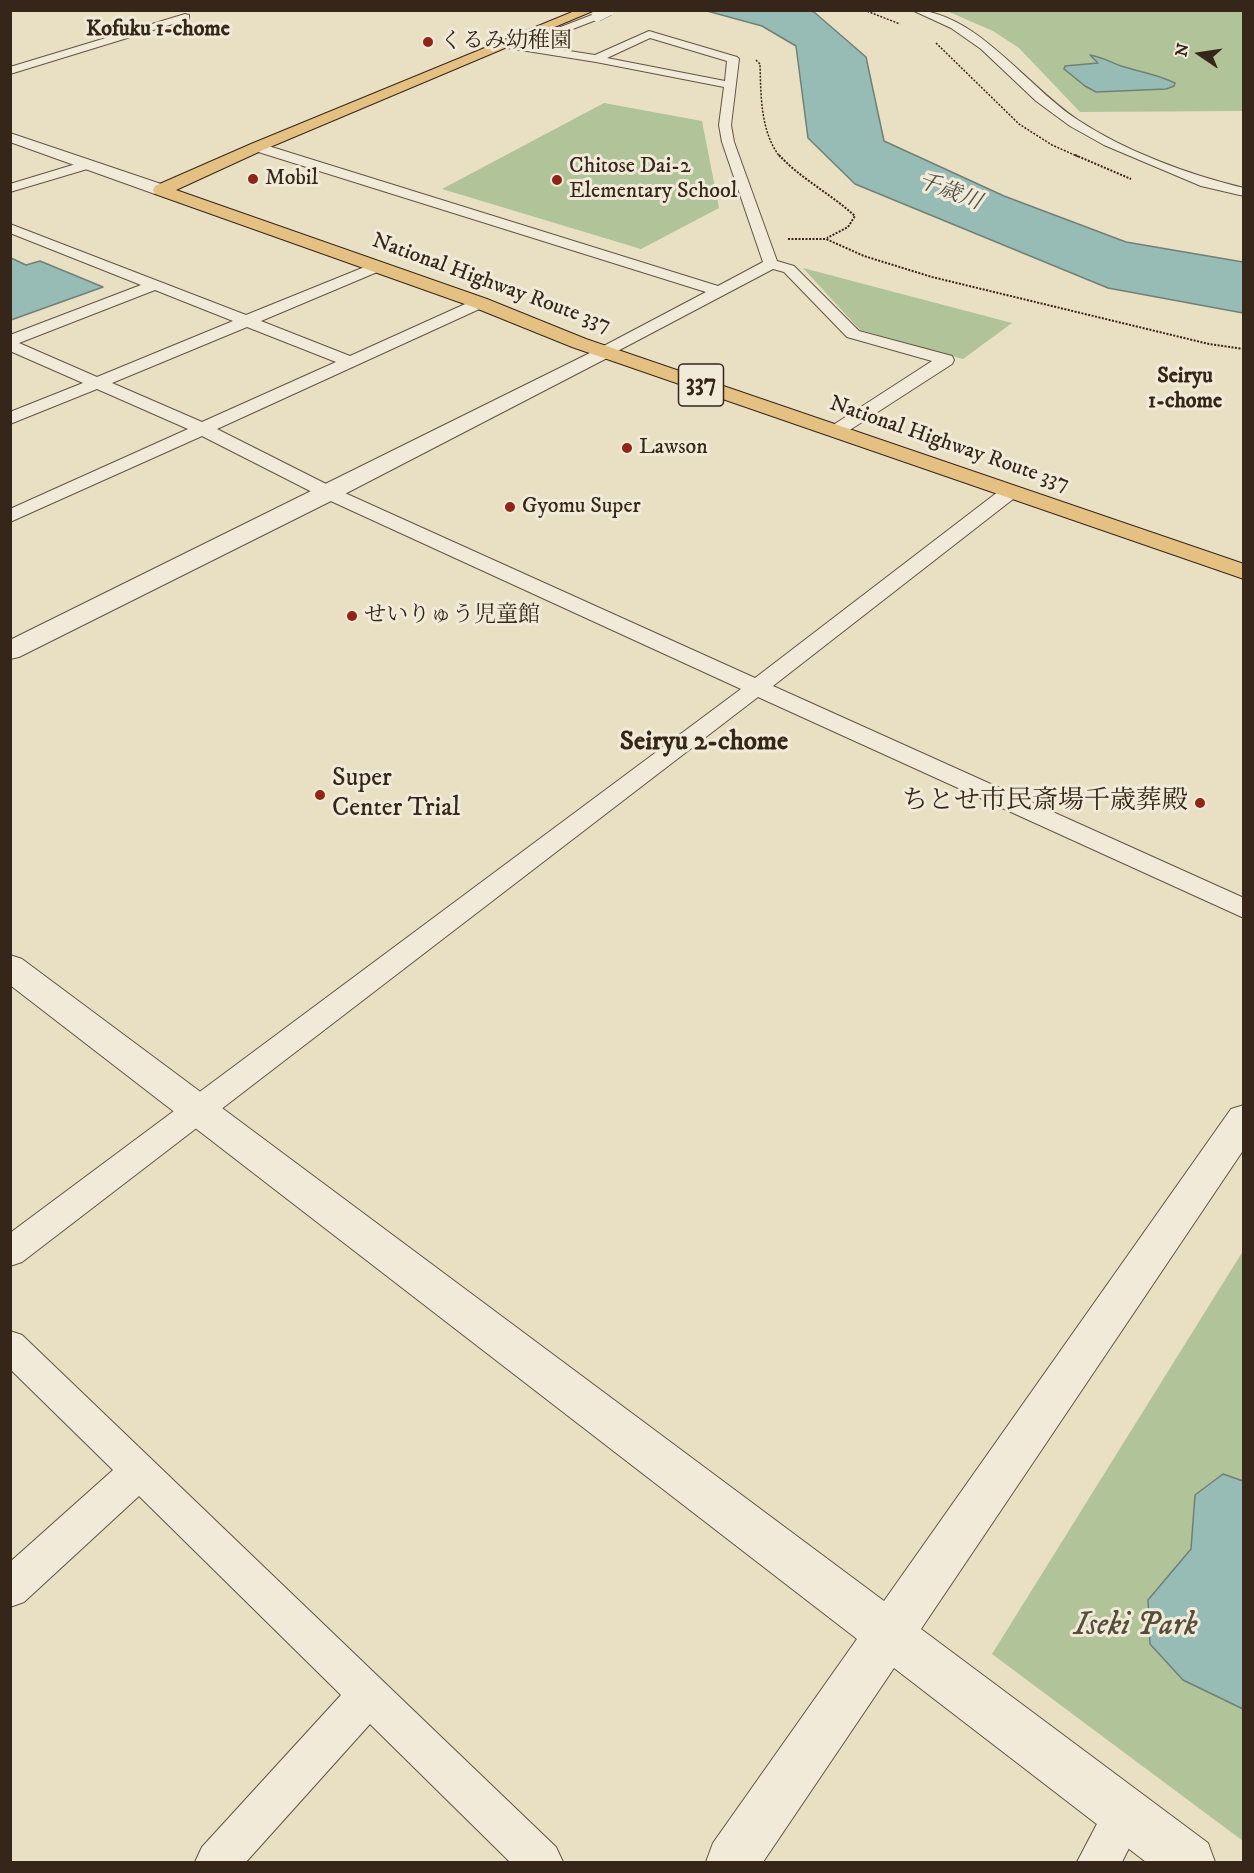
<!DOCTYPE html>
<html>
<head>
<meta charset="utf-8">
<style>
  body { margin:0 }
  #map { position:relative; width:1254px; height:1873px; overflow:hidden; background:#e9dfc3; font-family:"IM FELL DW Pica",serif }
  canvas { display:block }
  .frame { position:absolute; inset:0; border:12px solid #352619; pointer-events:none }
  .north { position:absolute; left:1170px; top:24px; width:60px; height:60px; -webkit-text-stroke:4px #f1ead8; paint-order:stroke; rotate:283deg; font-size:16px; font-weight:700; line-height:24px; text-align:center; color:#352619 }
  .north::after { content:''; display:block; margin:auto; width:21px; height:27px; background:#352619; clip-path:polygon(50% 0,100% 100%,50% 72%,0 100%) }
</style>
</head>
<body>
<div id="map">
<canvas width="1254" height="1873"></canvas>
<div class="frame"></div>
<div class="north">N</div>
</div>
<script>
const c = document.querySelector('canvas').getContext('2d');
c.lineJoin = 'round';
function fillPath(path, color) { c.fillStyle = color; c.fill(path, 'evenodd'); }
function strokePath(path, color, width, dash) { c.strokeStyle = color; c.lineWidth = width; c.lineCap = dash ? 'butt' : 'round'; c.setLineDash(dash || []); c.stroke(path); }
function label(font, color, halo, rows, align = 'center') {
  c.font = font + ' "IM FELL DW Pica","Noto Serif JP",serif'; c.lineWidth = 6; c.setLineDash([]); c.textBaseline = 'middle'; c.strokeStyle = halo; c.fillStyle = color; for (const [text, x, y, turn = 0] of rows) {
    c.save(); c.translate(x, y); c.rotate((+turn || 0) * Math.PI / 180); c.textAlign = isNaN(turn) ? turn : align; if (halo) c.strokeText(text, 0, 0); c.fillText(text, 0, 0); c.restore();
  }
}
const green = new Path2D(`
  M 947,11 L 1243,11 L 1243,111 L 1080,112 L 1019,48 L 993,31 Z
  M 604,103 L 702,121 L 719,208 L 641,249 L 442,189 Z
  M 803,268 L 1012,323 L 963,359 L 860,330 Z
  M 1243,1251 L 1243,1841 L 992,1654 Z`);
const water = new Path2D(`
  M 806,10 L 814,12 L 866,57 L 884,141 L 1004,196 L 1126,242 L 1243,262 L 1243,313 L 1108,288 L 855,184 L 808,138 L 796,46 L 762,26 L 707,11 Z
  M 1090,55 C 1102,57 1110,62 1121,66 C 1140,72 1157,74 1175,83 L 1174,86 L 1166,89 L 1096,92 L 1085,86 L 1064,69 L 1065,66 L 1098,63 Z
  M 11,258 L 26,265 L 40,261 L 103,287 L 11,320 Z
  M 1223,1474 L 1243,1481 L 1243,1709 L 1183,1680 L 1150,1644 L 1148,1600 L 1191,1549 L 1195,1495 Z`);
const pathFar1 = new Path2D(`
  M 864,10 L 900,24
  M 936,43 L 1019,124 L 1052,145 L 1079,157
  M 756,60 L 760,64 C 761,95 760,131 780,157`);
const path = new Path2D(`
  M 779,155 C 801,179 831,194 855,216 L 848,227 L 827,238
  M 1075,155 L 1131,179
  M 788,239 L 826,239 L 864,256 L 932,277 L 1209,344 L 1244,349`);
const minor = new Path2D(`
  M 912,10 C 975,10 1028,88 1078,120 C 1125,151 1189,175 1244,188 L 1244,196 L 1201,186 L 1104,145 L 1070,126 L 1036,101 L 981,49 L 951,28 Z
  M 597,13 L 602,16 L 601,18 L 537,43 L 524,44 L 595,55 L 649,31 L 737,57 L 739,59 L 731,125 L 734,142 L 777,261 L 794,266 L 859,331 L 952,356 L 954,360 L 952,364 L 842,435 L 830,435 L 827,431 L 830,427 L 932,361 L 847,337 L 784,272 L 773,269 L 610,355 L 598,355 L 596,352 L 598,349 L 706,292 L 252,150 L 251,147 L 257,143 L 262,144 L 718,286 L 763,262 L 722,142 L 719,125 L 724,87 L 596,62 L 502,47 L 497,44 L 502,41 L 515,43 L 515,39 L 532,38 ZM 650,38 L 727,61 L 725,81 L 607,58 Z
  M 185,14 L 189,15 L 189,19 L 10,74 L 10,67 Z
  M 89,160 L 96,164 L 94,167 L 10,192 L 10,184 Z
  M 10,224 L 246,315 L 372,264 L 382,264 L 384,267 L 382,270 L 261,321 L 350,356 L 474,300 L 486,300 L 488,303 L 486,306 L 217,429 L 336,489 L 755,678 L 1003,488 L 1017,488 L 1020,492 L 1017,496 L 773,686 L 1244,898 L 1244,918 L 758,697 L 22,1262 L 10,1266 L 10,1233 L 741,689 L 322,497 L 202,436 L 10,522 L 10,509 L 188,429 L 97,389 L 10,424 L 10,412 L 83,383 L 10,351 L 10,335 L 141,285 L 10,233 ZM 155,290 L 233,321 L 97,377 L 19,343 ZM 247,327 L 336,362 L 202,422 L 112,383 Z
  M 10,1331 L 22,1335 L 556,1847 L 563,1862 L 510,1862 L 370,1724 L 246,1862 L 195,1862 L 202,1847 L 341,1695 L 139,1496 L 24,1602 L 10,1607 L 10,1562 L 113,1470 L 10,1369 Z
  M 1125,1793 L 1140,1799 L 1146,1814 L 1122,1862 L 1077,1862 L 1110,1799 Z`);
const tertiary = new Path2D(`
  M 10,133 L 167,186 L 169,190 L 167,194 L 155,194 L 10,142 Z
  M 604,346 L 611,348 L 614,352 L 611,356 L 337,498 L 19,657 L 10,659 L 10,640 Z
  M 10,955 L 22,959 L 884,1601 L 1231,1109 L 1244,1105 L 1244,1149 L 921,1629 L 1208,1843 L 1215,1862 L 1146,1862 L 894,1668 L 763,1862 L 706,1862 L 713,1843 L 857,1639 L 10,985 Z`);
const trunk = new Path2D(`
  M 577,10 L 595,10 L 263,150 L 176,190 L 487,299 L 586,339 L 1244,564 L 1244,579 L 572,347 L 473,307 L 155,194 L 153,190 L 155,186 L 251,144 Z`);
const minorBridge = new Path2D(`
  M 597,16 L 609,10`);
const markers = [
  [428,42,6,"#8f2418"],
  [253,179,6,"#8f2418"],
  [557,180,6,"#8f2418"],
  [627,448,6,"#8f2418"],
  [510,507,6,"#8f2418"],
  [352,616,6,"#8f2418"],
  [320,795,6,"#8f2418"],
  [1200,803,6,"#8f2418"]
];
const farNeighbourhoodnames = [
  ["Kofuku 1-chome",158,30],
  ["Seiryu",1185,377],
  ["1-chome",1185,402]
];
const farPoinames = [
  ["くるみ幼稚園",440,42],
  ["Chitose Dai-2",569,167],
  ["Elementary School",569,192],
  ["Mobil",265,179],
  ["Lawson",639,448],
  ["Gyomu Super",522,507],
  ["せいりゅう児童館",364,616]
];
const farWaternames = [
  ["千歳川",949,193,21]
];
const farStreetnames = [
  ["National Highway Route 337",491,284,20],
  ["National Highway Route 337",949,445,19]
];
const shields = [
  [701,385,45]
];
const shieldNames = [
  ["337",701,385]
];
const poiNames = [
  ["Super",332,780],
  ["Center Trial",332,810],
  ["ちとせ市民斎場千歳葬殿",1188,803,"right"]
];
const neighbourhoodNames = [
  ["Seiryu 2-chome",704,743]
];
const nearParknames = [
  ["Iseki Park",1136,1627]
];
fillPath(green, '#b0c399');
fillPath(water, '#97bcb5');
strokePath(water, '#708077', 1.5);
strokePath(minor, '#625444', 2);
strokePath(tertiary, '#625444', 2);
strokePath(trunk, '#352619', 2);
strokePath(pathFar1, '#352619', 1.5, [2, 1.5]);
strokePath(path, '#352619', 2, [2, 1.5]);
fillPath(minor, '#f1ead8');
fillPath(tertiary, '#f1ead8');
fillPath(trunk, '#e4c082');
strokePath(minorBridge, '#625444', 12, []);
strokePath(minorBridge, '#f1ead8', 11);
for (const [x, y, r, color] of markers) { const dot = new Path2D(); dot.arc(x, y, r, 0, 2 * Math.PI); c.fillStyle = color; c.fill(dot); strokePath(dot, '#f1ead8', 2); }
label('bold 22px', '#352619', '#f1ead8', farNeighbourhoodnames);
label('22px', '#352619', '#f1ead8', farPoinames, 'left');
label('italic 22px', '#525348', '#f1ead8', farWaternames);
label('22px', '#352619', '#f1ead8', farStreetnames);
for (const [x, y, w] of shields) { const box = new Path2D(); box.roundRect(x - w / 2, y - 21, w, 42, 4.5); c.fillStyle = '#f1ead8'; c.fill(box); strokePath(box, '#352619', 1.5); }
label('bold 24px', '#352619', null, shieldNames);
label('26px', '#352619', '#f1ead8', poiNames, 'left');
label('bold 27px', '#352619', '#f1ead8', neighbourhoodNames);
label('italic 32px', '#544d39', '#f1ead8', nearParknames);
</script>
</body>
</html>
